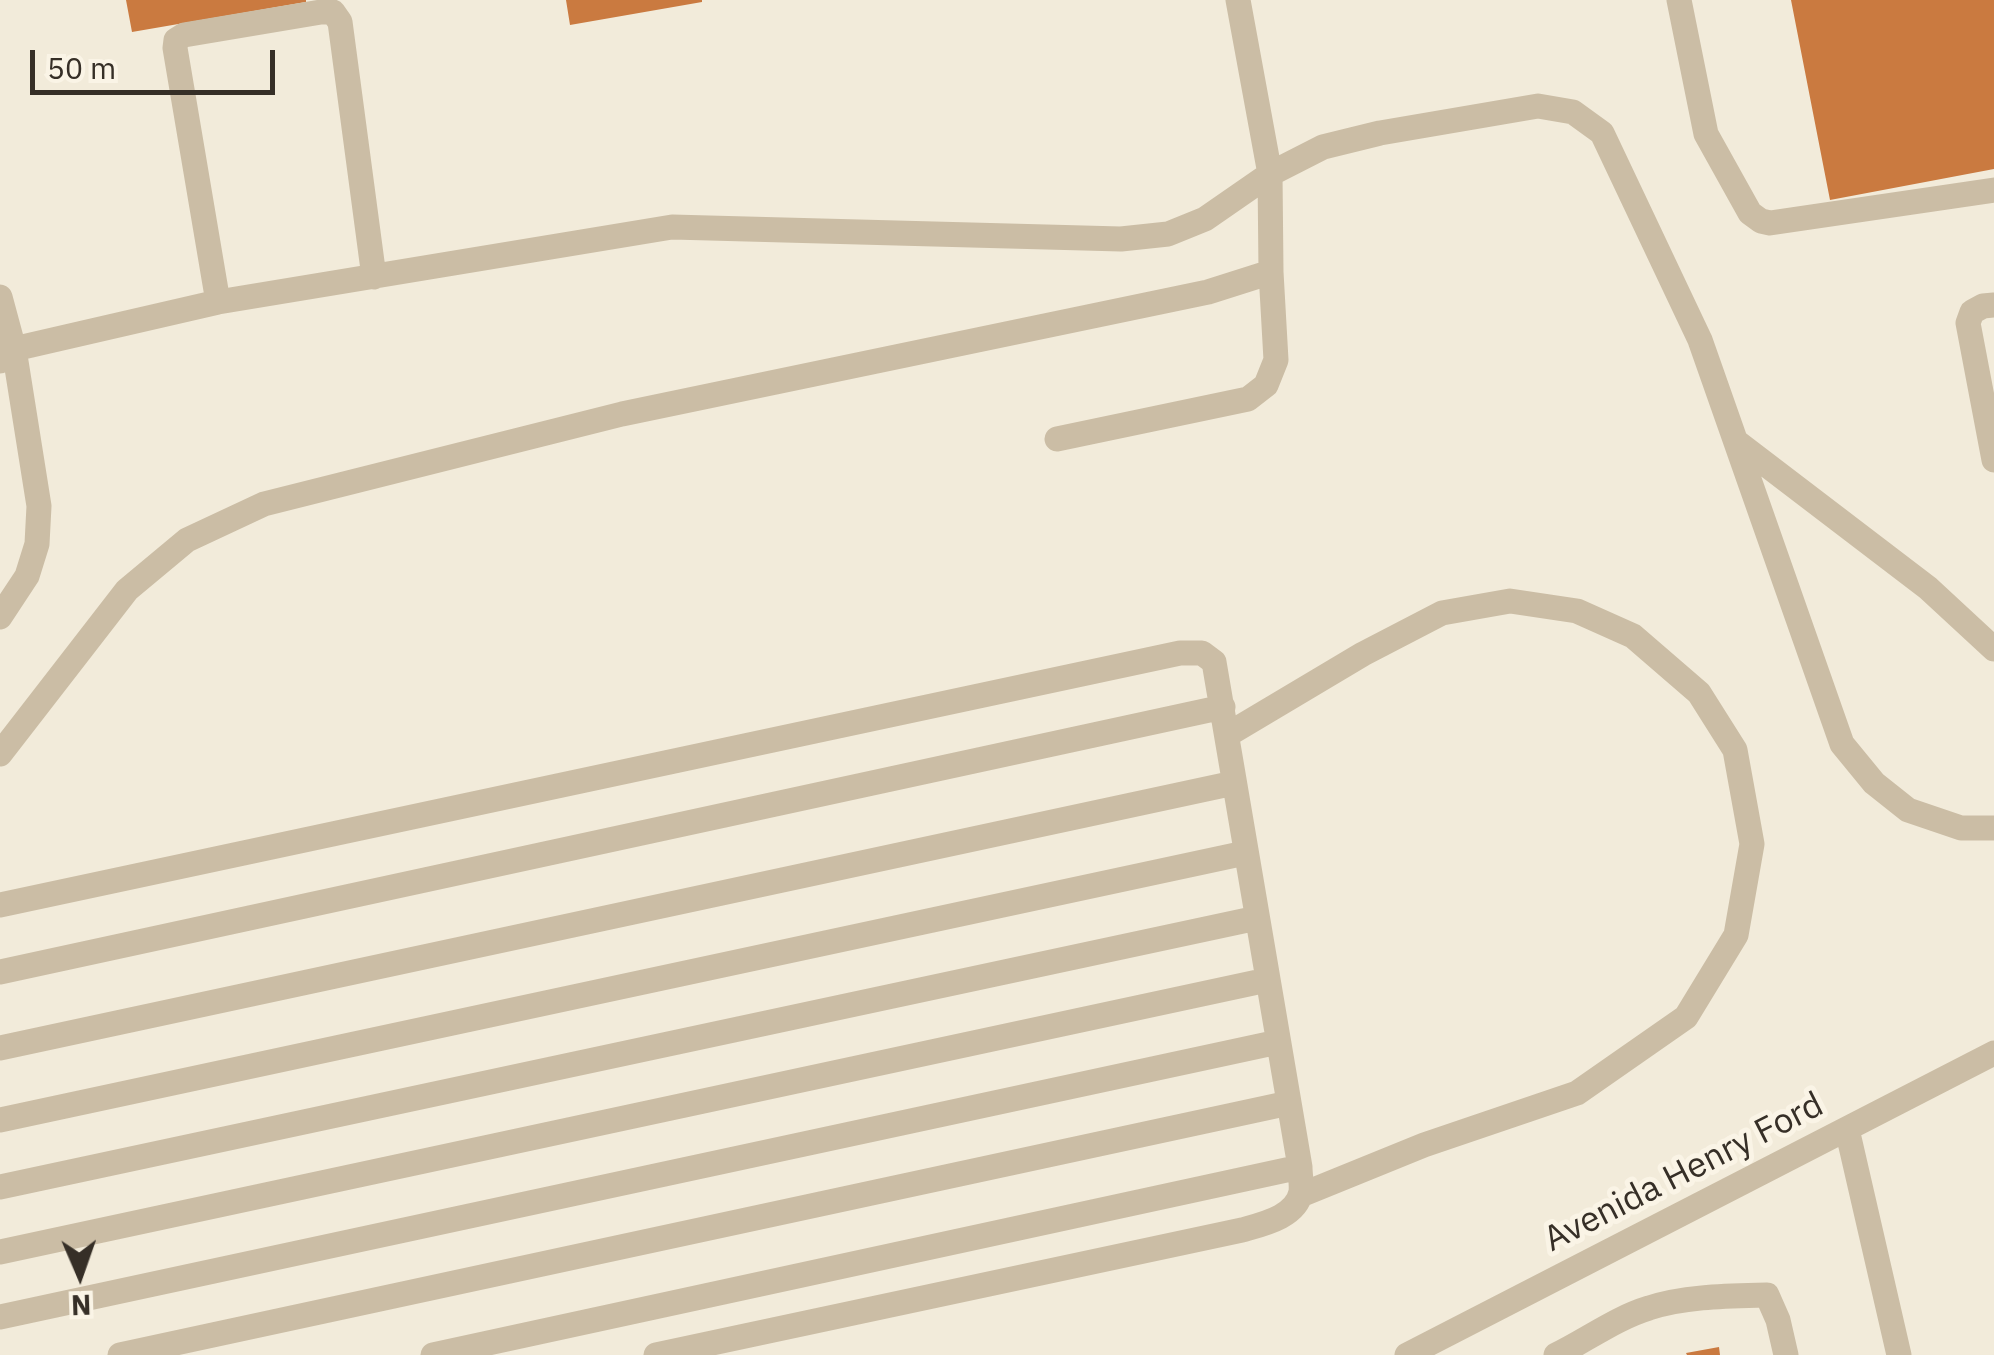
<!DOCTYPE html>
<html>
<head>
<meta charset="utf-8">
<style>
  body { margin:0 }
  #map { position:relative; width:1994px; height:1355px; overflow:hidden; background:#f2ebda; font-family:"IBM Plex Sans",sans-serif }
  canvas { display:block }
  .north { position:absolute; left:30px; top:1225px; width:100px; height:100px; -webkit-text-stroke:8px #faf4e6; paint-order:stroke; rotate:178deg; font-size:28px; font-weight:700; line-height:40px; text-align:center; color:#362f27 }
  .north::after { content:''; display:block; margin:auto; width:35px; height:45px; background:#362f27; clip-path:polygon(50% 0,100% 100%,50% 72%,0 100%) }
  .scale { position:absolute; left:30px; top:50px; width:245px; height:45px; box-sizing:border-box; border:5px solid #362f27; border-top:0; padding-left:12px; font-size:30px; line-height:35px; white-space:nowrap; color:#362f27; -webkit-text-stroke:8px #faf4e6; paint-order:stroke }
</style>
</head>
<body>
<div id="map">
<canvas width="1994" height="1355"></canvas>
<div class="north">N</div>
<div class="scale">50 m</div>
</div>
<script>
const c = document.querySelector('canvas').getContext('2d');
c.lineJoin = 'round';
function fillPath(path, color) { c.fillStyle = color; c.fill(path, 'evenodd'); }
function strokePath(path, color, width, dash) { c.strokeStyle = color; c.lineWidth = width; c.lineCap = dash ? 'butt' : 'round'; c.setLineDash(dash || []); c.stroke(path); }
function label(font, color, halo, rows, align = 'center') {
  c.font = font + ' "IBM Plex Sans",sans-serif'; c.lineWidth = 10; c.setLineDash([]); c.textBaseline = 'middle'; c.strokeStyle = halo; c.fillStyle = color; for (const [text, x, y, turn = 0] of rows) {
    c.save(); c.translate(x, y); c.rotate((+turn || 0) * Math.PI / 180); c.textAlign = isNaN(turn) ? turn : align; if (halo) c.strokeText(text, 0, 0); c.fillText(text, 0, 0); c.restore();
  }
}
const building = new Path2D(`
  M 126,0 L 306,0 L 306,2 L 132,32 Z
  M 566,0 L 702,0 L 702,2 L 570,25 Z
  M 1791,0 L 1994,0 L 1994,169 L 1830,200 Z
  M 1719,1347 L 1720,1355 L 1687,1355 L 1686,1353 Z`);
const minor = new Path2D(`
  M 1679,0 L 1706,134 L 1750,213 L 1761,221 L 1770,223 L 1994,190
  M 0,297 L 14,349 L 39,506 L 37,544 L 27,576 L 0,617
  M 218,302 L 175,48 L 176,40 L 184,35 L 321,12 L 333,12 L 340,22 L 374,277
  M 1994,305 L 1983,306 L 1972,312 L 1968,323 L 1994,460
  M 0,361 L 14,349 L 218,302 L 672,227 L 1121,239 L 1168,234 L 1205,219 L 1270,174 L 1323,147 L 1380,133 L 1538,106 L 1573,112 L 1602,133 L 1700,340 L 1842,744 L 1874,783 L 1908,810 L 1961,828 L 1994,828
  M 1057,439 L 1248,399 L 1266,385 L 1276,360 L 1271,272
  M 1738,443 L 1928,588 L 1994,649
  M 1227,735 L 1363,654 L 1442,613 L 1510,601 L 1577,611 L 1633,636 L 1699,693 L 1735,750 L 1752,844 L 1736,935 L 1686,1017 L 1577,1093 L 1424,1145 L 1301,1195
  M 0,754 L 127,590 L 187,540 L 264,504 L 622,414 L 1208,292 L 1271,272 L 1270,174 L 1238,0
  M 0,905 L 1180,653 L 1202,653 L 1214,662 L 1300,1167 C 1300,1175 1302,1184 1301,1192 C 1296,1217 1263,1224 1242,1230 L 656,1355
  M 0,972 L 1223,707
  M 0,1048 L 1234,783
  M 0,1120 L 1245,853
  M 1847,1129 L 1899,1355
  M 0,1187 L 1257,918
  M 0,1252 L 1267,980
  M 0,1317 L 1278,1042
  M 120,1355 L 1289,1103
  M 433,1355 L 1300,1167
  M 1407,1355 L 1994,1053
  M 1556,1355 C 1587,1340 1616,1318 1649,1308 C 1685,1296 1730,1296 1767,1295 L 1778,1320 L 1786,1355`);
const streetNames = [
  ["Avenida Henry Ford",1684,1173,-27]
];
fillPath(building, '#ca7a40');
strokePath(minor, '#cbbda5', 25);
label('35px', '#362f27', '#faf4e6', streetNames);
</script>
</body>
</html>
